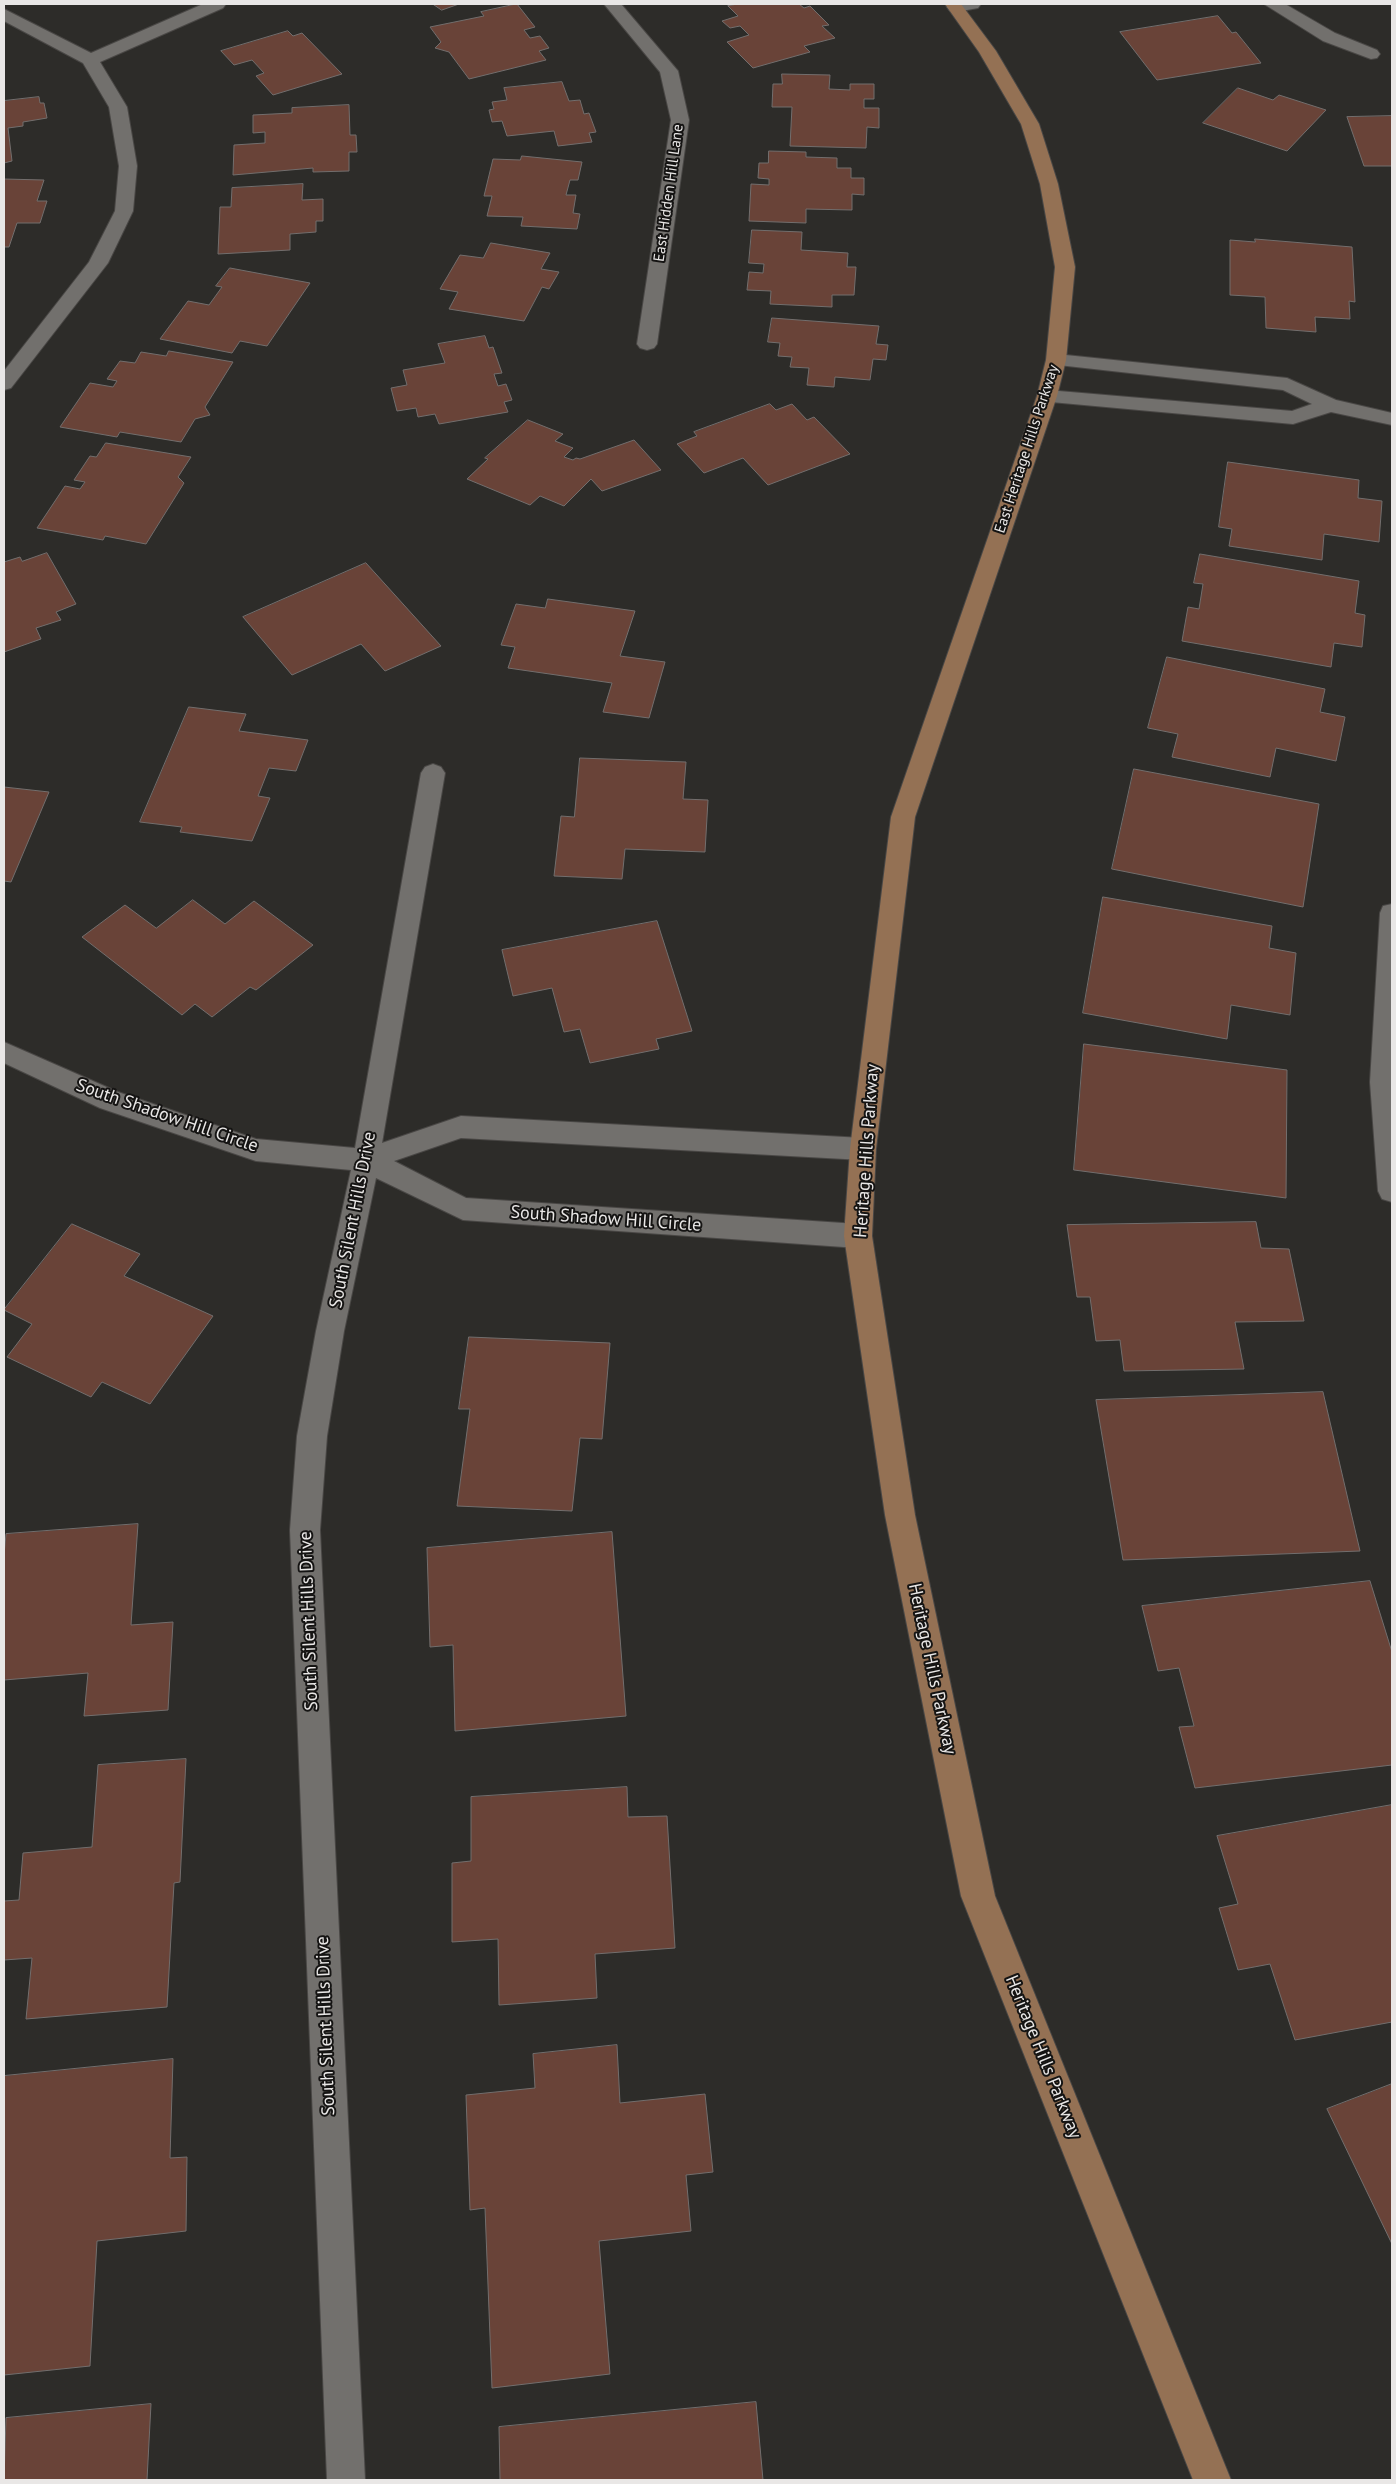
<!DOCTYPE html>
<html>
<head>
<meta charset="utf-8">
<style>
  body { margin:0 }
  #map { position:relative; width:1396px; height:2484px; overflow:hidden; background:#2d2c29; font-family:"PT Sans",sans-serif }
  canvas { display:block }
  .frame { position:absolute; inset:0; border:5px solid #e9e7e6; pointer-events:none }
</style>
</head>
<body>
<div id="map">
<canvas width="1396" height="2484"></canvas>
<div class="frame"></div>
</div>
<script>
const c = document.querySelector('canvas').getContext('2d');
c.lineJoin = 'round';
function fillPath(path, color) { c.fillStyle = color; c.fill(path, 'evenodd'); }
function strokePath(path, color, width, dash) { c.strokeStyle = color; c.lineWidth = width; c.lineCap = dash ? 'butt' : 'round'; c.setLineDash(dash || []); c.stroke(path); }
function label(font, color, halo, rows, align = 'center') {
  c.font = font + ' "PT Sans",sans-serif'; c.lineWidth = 4; c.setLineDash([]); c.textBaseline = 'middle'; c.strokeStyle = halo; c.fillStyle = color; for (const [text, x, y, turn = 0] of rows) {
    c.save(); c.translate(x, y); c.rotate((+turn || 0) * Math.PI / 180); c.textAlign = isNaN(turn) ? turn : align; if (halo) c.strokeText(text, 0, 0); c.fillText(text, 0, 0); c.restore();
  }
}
const building = new Path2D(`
  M 433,4 L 459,4 L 442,10 Z
  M 517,4 L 535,27 L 524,30 L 530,38 L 540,36 L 549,48 L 539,51 L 546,60 L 469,79 L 449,52 L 435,48 L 441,42 L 430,27 L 484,16 L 481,12 Z
  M 738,4 L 799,4 L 804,8 L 810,6 L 829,25 L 822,26 L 835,38 L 804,46 L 810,52 L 753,68 L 727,42 L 749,35 L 740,26 L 730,28 L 722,21 L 738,16 L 728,6 Z
  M 1218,16 L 1232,33 L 1236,32 L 1261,63 L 1157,80 L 1120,32 Z
  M 288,31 L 293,36 L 302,33 L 342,74 L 273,95 L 256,76 L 264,73 L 252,60 L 234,65 L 221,51 Z
  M 782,74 L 830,75 L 829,89 L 850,90 L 850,84 L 874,84 L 874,99 L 864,99 L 864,108 L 879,108 L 879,128 L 867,127 L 866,148 L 790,146 L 792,107 L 772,107 L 773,84 L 782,84 Z
  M 562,82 L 569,101 L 580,100 L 584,114 L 589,113 L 596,132 L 589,133 L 592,142 L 558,146 L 554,131 L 507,136 L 502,121 L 492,122 L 489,110 L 494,109 L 492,102 L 507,100 L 504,88 Z
  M 1238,88 L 1273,100 L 1279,95 L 1326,110 L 1287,151 L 1203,123 Z
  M 39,97 L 40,103 L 44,103 L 47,118 L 23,122 L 23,126 L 8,128 L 12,161 L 4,163 L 4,101 Z
  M 349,105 L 350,135 L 356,135 L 357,152 L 349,152 L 349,171 L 313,172 L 313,168 L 233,175 L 234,145 L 265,143 L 265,132 L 253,133 L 253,115 L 292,113 L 292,108 Z
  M 1392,116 L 1392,166 L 1364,166 L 1347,117 Z
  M 769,151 L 806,152 L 806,157 L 837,158 L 837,168 L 851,168 L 851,178 L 864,178 L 864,195 L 852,194 L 852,210 L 806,209 L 806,223 L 749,221 L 751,184 L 769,185 L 769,179 L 758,178 L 759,163 L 768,163 Z
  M 522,156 L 582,162 L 578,180 L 570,180 L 566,195 L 576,195 L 573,213 L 580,214 L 577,229 L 521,226 L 523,217 L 487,216 L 492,196 L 484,196 L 493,159 L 520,160 Z
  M 4,179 L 44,180 L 37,201 L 47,201 L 40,223 L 17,223 L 9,247 L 4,247 Z
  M 303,184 L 302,200 L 323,199 L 323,221 L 316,221 L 316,232 L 290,234 L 290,250 L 218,254 L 220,207 L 231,207 L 232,188 Z
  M 752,230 L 802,232 L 801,250 L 848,253 L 847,267 L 856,267 L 854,295 L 832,295 L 832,307 L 770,304 L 771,291 L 747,290 L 749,272 L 763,273 L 764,264 L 749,263 Z
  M 1255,239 L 1352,247 L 1355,302 L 1349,301 L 1350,319 L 1315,317 L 1316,332 L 1266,328 L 1265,297 L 1230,295 L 1230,240 L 1255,242 Z
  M 491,243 L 550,253 L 541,269 L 559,272 L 549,289 L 542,287 L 524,321 L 449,309 L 458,292 L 440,289 L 460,255 L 483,258 Z
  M 230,268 L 310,283 L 267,346 L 240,341 L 232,353 L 160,339 L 188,301 L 209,305 L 222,287 L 216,286 Z
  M 772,318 L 879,326 L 876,344 L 888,345 L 886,360 L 873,359 L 870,380 L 835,377 L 834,387 L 807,385 L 809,368 L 790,367 L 792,357 L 778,356 L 780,343 L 768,342 Z
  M 485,336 L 489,348 L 493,347 L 502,373 L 494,374 L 498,386 L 506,384 L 512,400 L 504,402 L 508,412 L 439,424 L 435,414 L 418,417 L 416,408 L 397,411 L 391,388 L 407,385 L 403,370 L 445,363 L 438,344 Z
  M 169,351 L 233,362 L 205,407 L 210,415 L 195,419 L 181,442 L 120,432 L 117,437 L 60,427 L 90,383 L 113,387 L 117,381 L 107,379 L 120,361 L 135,363 L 141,352 L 166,356 Z
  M 770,404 L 776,410 L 792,404 L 807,420 L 814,417 L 850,454 L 768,485 L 743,458 L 704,473 L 677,444 L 697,436 L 694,432 Z
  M 528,420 L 563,434 L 555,441 L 573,448 L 564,457 L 573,460 L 576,458 L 580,459 L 634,440 L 661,470 L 602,491 L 591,479 L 564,506 L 540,496 L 530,505 L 467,479 L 488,459 L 485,458 Z
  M 106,443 L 191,457 L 178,477 L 184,483 L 146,544 L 105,536 L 103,540 L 37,528 L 65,486 L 80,489 L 85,482 L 74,480 L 90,456 L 96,457 Z
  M 1228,462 L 1359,480 L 1358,498 L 1382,501 L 1379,542 L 1324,534 L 1322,560 L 1229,546 L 1232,529 L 1219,527 Z
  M 47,553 L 76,604 L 56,612 L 61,620 L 36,628 L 41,639 L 4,652 L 4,562 L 20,557 L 22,561 Z
  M 1200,554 L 1359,581 L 1355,613 L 1365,615 L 1362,647 L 1334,643 L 1331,667 L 1182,641 L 1188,607 L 1199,609 L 1203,584 L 1194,583 Z
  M 366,563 L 441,646 L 385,671 L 361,644 L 292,675 L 243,617 Z
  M 548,599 L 635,611 L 620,656 L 665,662 L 649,718 L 603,712 L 612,683 L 508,668 L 515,647 L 501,645 L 516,604 L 545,608 Z
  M 1167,657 L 1325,689 L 1320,712 L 1345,717 L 1336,761 L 1276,748 L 1270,777 L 1172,757 L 1178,734 L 1148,728 Z
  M 189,707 L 246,714 L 239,731 L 308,740 L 296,771 L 269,768 L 258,796 L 270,798 L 252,841 L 180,832 L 182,827 L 140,822 Z
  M 580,758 L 686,762 L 683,799 L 708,800 L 705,852 L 625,849 L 622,879 L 554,876 L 561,816 L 574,817 Z
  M 1134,769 L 1319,804 L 1303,907 L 1112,869 Z
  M 4,787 L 49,792 L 11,882 L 4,881 Z
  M 1103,897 L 1272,926 L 1269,948 L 1296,953 L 1290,1015 L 1231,1005 L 1227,1039 L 1083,1013 Z
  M 193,900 L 225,924 L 254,901 L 313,945 L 256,990 L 250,987 L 212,1017 L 195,1004 L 182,1015 L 82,937 L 125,905 L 156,928 Z
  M 657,921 L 692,1031 L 656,1039 L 659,1049 L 590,1063 L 580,1029 L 564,1032 L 552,988 L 513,996 L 502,950 Z
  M 1084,1044 L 1287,1070 L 1286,1198 L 1074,1170 Z
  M 1256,1222 L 1261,1248 L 1289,1249 L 1304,1321 L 1235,1322 L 1244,1369 L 1124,1371 L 1120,1340 L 1096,1341 L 1090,1297 L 1077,1297 L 1067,1225 Z
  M 72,1224 L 140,1254 L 124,1276 L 213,1316 L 150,1404 L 102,1382 L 91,1397 L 7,1357 L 32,1324 L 4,1310 Z
  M 469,1337 L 610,1343 L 602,1439 L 580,1438 L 572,1511 L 457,1506 L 470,1409 L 459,1409 Z
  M 1323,1392 L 1360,1551 L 1123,1560 L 1096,1400 Z
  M 138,1524 L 131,1625 L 173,1622 L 168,1710 L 84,1716 L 88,1673 L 4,1680 L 4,1555 L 6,1534 Z
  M 612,1532 L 626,1716 L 455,1731 L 453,1645 L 430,1647 L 427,1548 Z
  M 1370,1581 L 1392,1652 L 1392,1765 L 1195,1788 L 1179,1727 L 1194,1726 L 1179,1668 L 1158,1671 L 1142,1606 Z
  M 186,1759 L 180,1882 L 174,1883 L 167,2007 L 26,2019 L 32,1958 L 4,1960 L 4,1901 L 19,1900 L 23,1853 L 92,1847 L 98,1765 Z
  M 627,1787 L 628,1817 L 667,1816 L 675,1948 L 595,1954 L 597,1998 L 499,2005 L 498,1939 L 452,1942 L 452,1863 L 471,1861 L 471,1797 Z
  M 1392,1805 L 1392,2022 L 1295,2040 L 1270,1964 L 1238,1970 L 1219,1908 L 1238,1904 L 1217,1836 Z
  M 617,2045 L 620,2103 L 705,2094 L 713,2172 L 686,2175 L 691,2231 L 599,2241 L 610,2374 L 492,2388 L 485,2208 L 470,2210 L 466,2095 L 535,2088 L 533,2054 Z
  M 173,2059 L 170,2158 L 187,2157 L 186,2231 L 97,2241 L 90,2366 L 4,2375 L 4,2076 Z
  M 1392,2084 L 1392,2244 L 1327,2109 Z
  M 756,2402 L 763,2480 L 500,2480 L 499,2427 Z
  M 151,2404 L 147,2480 L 4,2480 L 6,2418 Z`);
const street = new Path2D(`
  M 203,4 L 226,4 L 223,8 L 100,62 L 127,107 L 137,166 L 133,211 L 108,263 L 11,388 L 4,390 L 4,371 L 89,262 L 115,211 L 119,166 L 109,107 L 83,63 L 4,21 L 4,9 L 91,53 Z
  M 604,4 L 621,4 L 678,71 L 689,120 L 657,344 L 654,348 L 647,350 L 640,348 L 637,344 L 671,120 L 660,72 Z
  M 950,4 L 981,4 L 978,8 L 956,12 L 950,11 L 947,7 Z
  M 1264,4 L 1285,4 L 1335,33 L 1377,50 L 1380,54 L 1377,58 L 1371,59 L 1323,41 Z
  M 1056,354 L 1287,378 L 1336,400 L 1392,413 L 1392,425 L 1331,412 L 1293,424 L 1040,401 L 1037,396 L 1040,391 L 1047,390 L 1292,411 L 1312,404 L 1283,390 L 1049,364 L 1046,360 L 1049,356 Z
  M 433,764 L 441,767 L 445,773 L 382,1143 L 461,1116 L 863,1138 L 872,1141 L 876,1149 L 872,1157 L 863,1160 L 461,1138 L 394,1161 L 466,1198 L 858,1224 L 868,1228 L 872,1236 L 868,1244 L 858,1248 L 463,1220 L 376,1178 L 344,1331 L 327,1436 L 320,1530 L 365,2480 L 327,2480 L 290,1530 L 297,1436 L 316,1331 L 351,1170 L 256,1161 L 100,1108 L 4,1063 L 4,1042 L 118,1092 L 256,1139 L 355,1148 L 421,773 L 425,767 Z
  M 1392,904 L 1392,1202 L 1382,1199 L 1378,1191 L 1370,1082 L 1380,913 L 1383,906 Z`);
const secondary = new Path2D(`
  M 945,4 L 961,4 L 996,51 L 1039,124 L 1058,184 L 1075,267 L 1066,360 L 1057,396 L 915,817 L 876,1149 L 872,1236 L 915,1515 L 995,1896 L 1231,2480 L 1193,2480 L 961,1896 L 885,1515 L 844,1236 L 850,1149 L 891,817 L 1037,396 L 1046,360 L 1055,267 L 1040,184 L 1021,124 L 979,52 Z`);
const farStreetnames = [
  ["East Hidden Hill Lane",669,193,-82],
  ["East Heritage Hills Parkway",1027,449,-72]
];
const streetNames = [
  ["South Shadow Hill Circle",167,1116,19],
  ["Heritage Hills Parkway",867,1151,-86],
  ["South Shadow Hill Circle",606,1219,4],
  ["South Silent Hills Drive",353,1220,-79],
  ["South Silent Hills Drive",309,1621,-92],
  ["Heritage Hills Parkway",932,1669,78],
  ["South Silent Hills Drive",326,2026,-92],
  ["Heritage Hills Parkway",1043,2057,68]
];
fillPath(building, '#694338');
strokePath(building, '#726e6d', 1);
strokePath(street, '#494745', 2);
strokePath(secondary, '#494745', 2);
fillPath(street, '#72706d');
fillPath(secondary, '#947154');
label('15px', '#e9e7e6', '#151413', farStreetnames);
label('18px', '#e9e7e6', '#151413', streetNames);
</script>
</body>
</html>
